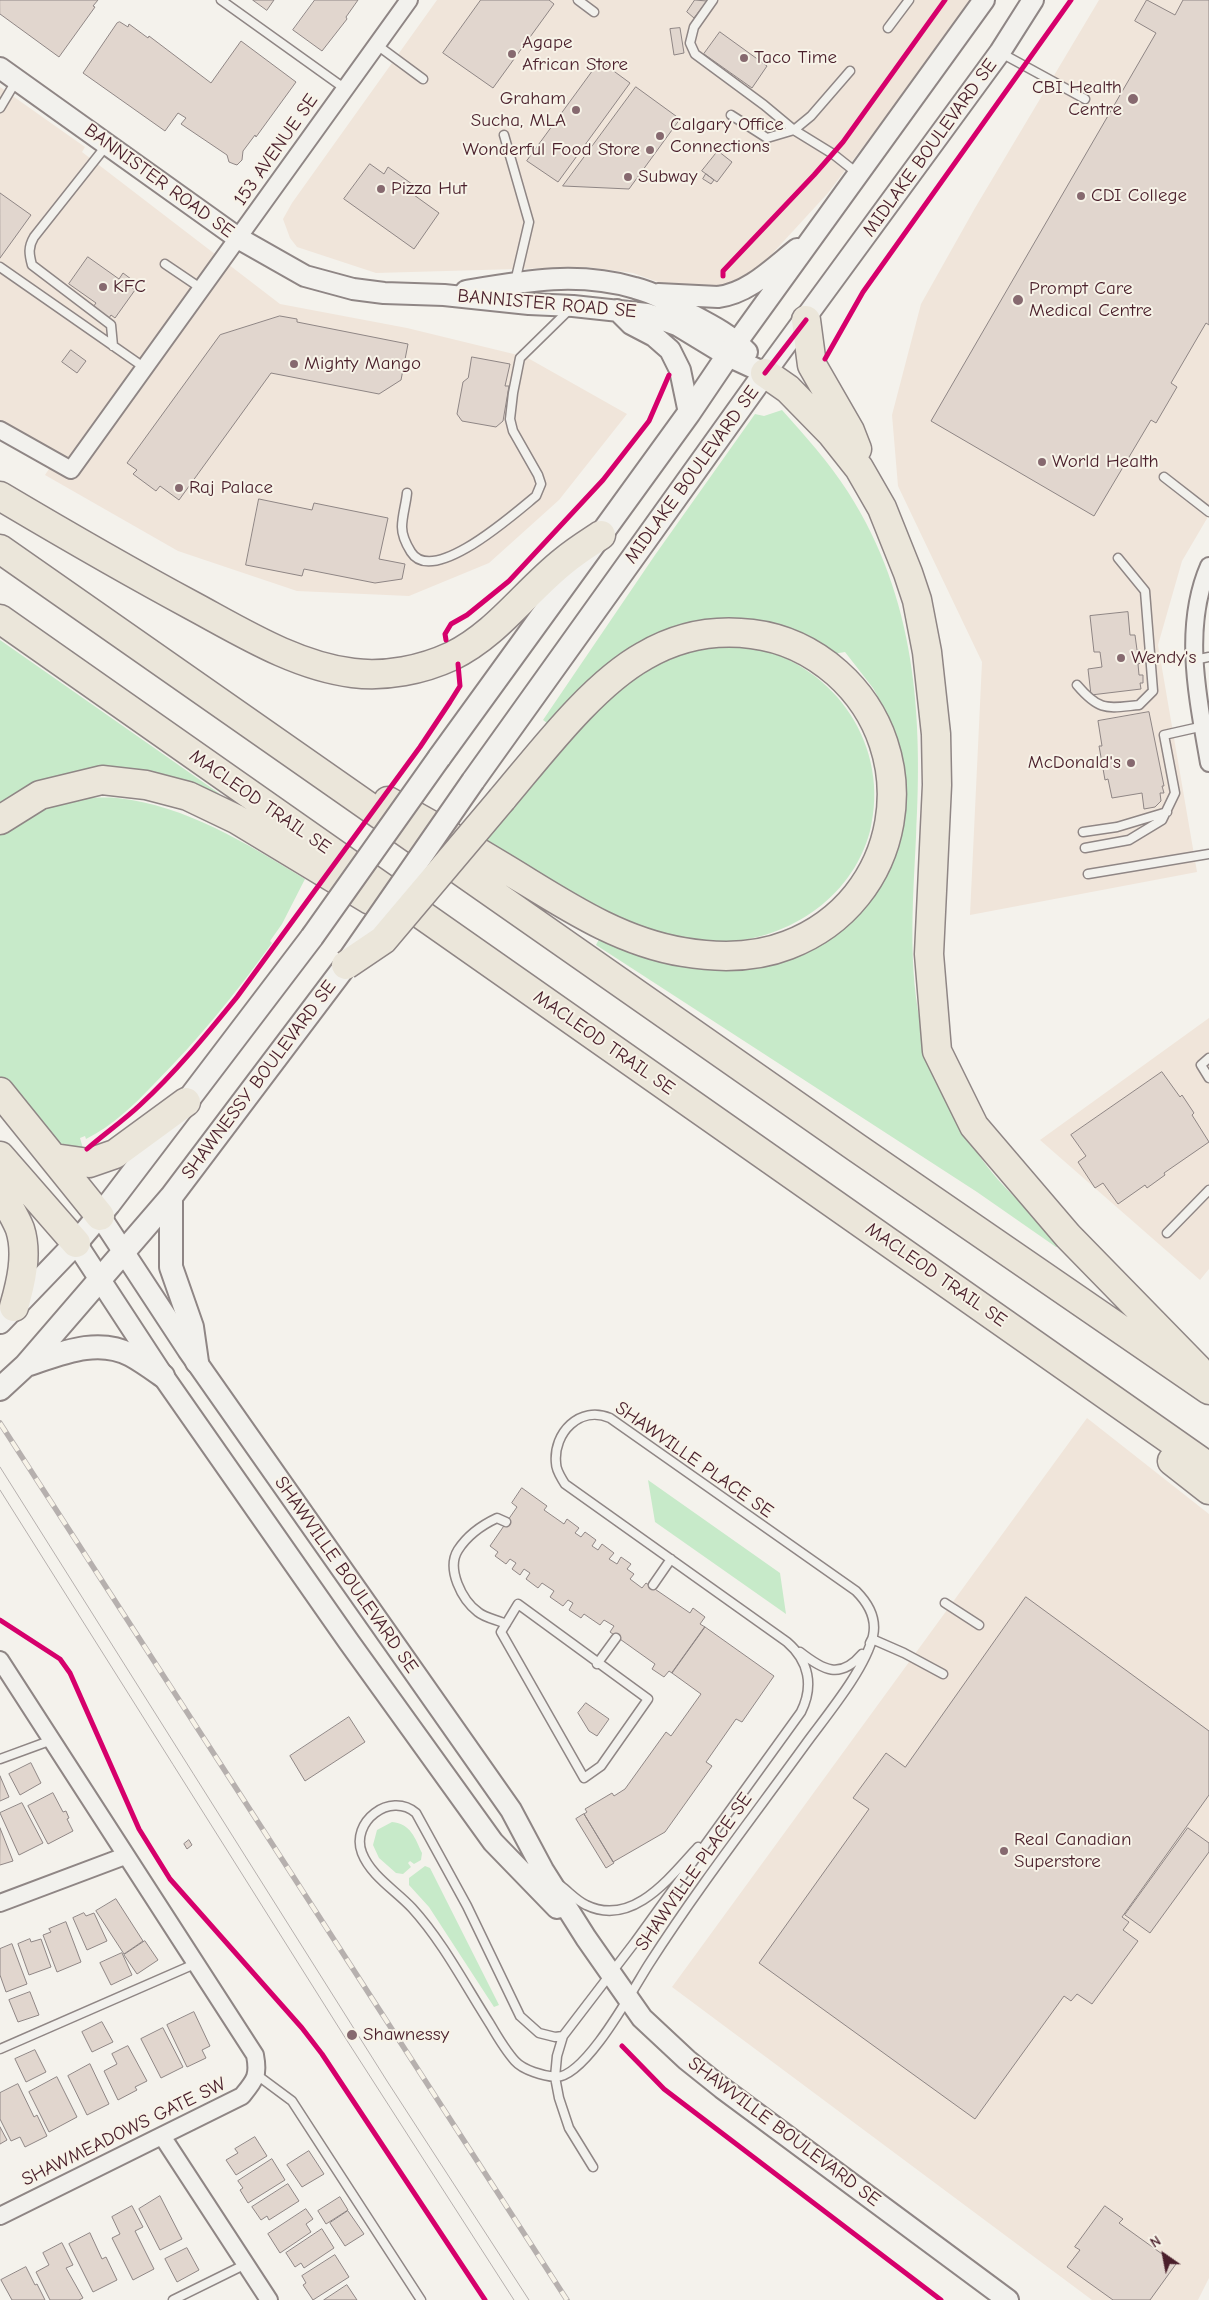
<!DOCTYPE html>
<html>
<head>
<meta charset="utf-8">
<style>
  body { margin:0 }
  #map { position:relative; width:1209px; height:2300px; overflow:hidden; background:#f4f2ec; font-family:"Comic Neue",sans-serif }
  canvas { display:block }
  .north { position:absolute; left:1139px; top:2230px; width:50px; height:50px; -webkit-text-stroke:4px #f7f3e8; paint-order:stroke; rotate:327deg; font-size:14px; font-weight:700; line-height:20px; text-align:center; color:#4a1f2b }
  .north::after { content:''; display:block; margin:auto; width:18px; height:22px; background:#4a1f2b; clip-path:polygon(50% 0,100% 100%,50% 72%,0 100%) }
</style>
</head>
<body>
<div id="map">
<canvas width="1209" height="2300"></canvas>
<div class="north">N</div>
</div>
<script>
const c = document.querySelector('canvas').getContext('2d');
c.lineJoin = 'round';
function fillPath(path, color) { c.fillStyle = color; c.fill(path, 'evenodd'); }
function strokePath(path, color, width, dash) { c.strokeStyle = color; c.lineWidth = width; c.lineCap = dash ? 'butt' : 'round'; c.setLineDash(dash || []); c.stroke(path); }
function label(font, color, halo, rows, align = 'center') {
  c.font = font + ' "Comic Neue",sans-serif'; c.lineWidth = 4; c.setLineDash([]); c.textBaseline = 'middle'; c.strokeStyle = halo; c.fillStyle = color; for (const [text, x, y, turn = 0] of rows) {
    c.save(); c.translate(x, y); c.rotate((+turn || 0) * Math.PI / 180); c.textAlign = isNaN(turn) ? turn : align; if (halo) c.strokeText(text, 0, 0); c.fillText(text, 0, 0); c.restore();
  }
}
const built = new Path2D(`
  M 437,0 L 974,0 L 828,193 L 760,267 L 719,288 L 672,287 L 633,273 L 587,267 L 376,273 L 297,247 L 290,238 L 283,219 L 292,203 Z
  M 1099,0 L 1209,0 L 1209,515 L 1182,561 L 1158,645 L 1197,872 L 970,915 L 982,662 L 898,486 L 892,415 L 921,304 L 975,208 Z
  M 0,87 L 85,147 L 82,152 L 280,304 L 407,328 L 526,357 L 627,414 L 559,500 L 489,563 L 409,596 L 297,591 L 178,551 L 45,475 L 58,455 L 0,420 Z
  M 1209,1018 L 1209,1269 L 1200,1280 L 1040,1140 Z
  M 1087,1418 L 1209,1514 L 1209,2278 L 1198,2300 L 1092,2300 L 672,1987 Z`);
const green = new Path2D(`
  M 782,410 C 805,436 829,462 848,492 C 916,598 923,715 916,837 C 913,901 906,985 927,1047 C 932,1061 940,1075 947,1088 C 956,1108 964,1128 974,1147 C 995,1183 1031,1212 1062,1241 L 1056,1247 L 977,1192 L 596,945 L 600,937 L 737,964 L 867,896 L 892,732 L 882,704 L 873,688 L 845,652 L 833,654 L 706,624 L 550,725 L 543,720 L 655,555 L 755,414 L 764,416 Z
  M 0,640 L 220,794 L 215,802 L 35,785 L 0,802 Z
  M 720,645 C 731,646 743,646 754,648 C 836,666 891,747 870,831 C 849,910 765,953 687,940 C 613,927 550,881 487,844 L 488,835 L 517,796 L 604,703 L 629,680 L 657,662 L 685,651 Z
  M 79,798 C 91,798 105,797 117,798 C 188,806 245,843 305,879 L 282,924 L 270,941 L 272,943 C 236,993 198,1040 154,1084 C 134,1105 112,1126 86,1139 L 85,1136 L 80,1138 L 84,1152 L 65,1156 L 0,1083 L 0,831 L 47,805 Z
  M 648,1480 L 780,1573 L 786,1614 L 655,1522 Z
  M 392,1822 C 411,1824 415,1838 422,1853 L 421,1860 L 414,1864 L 410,1861 L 408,1863 L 411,1867 L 403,1874 L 396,1873 L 379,1858 L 373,1845 L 377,1830 Z
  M 425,1866 L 430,1868 L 499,2005 L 494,2007 L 429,1907 L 409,1885 L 409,1878 Z`);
const building = new Path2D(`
  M 0,0 L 98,0 L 93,6 L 95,7 L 59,57 L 0,14 Z
  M 253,0 L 274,0 L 267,10 Z
  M 315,0 L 358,0 L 346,17 L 347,19 L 322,51 L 293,30 Z
  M 481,0 L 549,0 L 554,4 L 493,88 L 443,53 Z
  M 695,0 L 707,1 L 694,18 L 687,12 Z
  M 1147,0 L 1175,15 L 1183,0 L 1209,0 L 1209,325 L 1206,323 L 1171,383 L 1177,387 L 1156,423 L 1151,420 L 1094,516 L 931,421 L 1156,33 L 1135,21 Z
  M 120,22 L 128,27 L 129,24 L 148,38 L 149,36 L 211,83 L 241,41 L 296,82 L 256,137 L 255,135 L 243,151 L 242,160 L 237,165 L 234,164 L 229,162 L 227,155 L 181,124 L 186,118 L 178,113 L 165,131 L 83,73 L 117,23 Z
  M 680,28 L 684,53 L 674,55 L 670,29 Z
  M 720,32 L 767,66 L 752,88 L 704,54 Z
  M 600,61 L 630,83 L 558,182 L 527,161 Z
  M 636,87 L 680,119 L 629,189 L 563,186 Z
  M 718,151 L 732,162 L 717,182 L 702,171 Z
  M 370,164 L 384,174 L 388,167 L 419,189 L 414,195 L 439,213 L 414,249 L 344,199 Z
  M 706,174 L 714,180 L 711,184 L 703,179 Z
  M 0,193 L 31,215 L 0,258 Z
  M 88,257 L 119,279 L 123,273 L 131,279 L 127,284 L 135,290 L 115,318 L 111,315 L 109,318 L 93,307 L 96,303 L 69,284 Z
  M 280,316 L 297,319 L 297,322 L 408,344 L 401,380 L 379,394 L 271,373 L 179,500 L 160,486 L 156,491 L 133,474 L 137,470 L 127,463 L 220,335 Z
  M 71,350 L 86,361 L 77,373 L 62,362 Z
  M 472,357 L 510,364 L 505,386 L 509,386 L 503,421 L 496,427 L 462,421 L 457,414 L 463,382 L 468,378 Z
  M 259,499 L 312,510 L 314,503 L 388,518 L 379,559 L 405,564 L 402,579 L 375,583 L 304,569 L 302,576 L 246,565 Z
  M 1128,612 L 1130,635 L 1135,635 L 1137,650 L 1139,650 L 1141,663 L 1138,664 L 1139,675 L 1143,675 L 1143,683 L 1140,683 L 1141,689 L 1091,695 L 1088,669 L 1102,667 L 1100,652 L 1094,652 L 1090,616 Z
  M 1149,712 L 1164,786 L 1162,786 L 1164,793 L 1160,793 L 1161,801 L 1155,807 L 1144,809 L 1142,793 L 1112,798 L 1108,779 L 1105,780 L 1099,746 L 1102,746 L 1098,721 Z
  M 1162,1072 L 1180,1097 L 1182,1095 L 1194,1113 L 1192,1115 L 1209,1142 L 1164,1173 L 1165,1175 L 1147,1188 L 1145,1185 L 1118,1204 L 1103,1183 L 1095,1188 L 1078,1162 L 1086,1156 L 1071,1135 Z
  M 522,1488 L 547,1506 L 544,1510 L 564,1524 L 567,1519 L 579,1528 L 575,1533 L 581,1537 L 585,1532 L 596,1540 L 592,1546 L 598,1550 L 602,1544 L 614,1553 L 609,1559 L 617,1564 L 621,1557 L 631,1564 L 627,1569 L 634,1574 L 630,1579 L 642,1588 L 646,1583 L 690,1613 L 693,1608 L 705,1617 L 700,1624 L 705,1627 L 672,1673 L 669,1671 L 664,1677 L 652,1669 L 655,1664 L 610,1632 L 614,1626 L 604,1620 L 600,1625 L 584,1614 L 581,1618 L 569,1610 L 573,1603 L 568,1600 L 563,1606 L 550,1597 L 554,1591 L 542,1583 L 538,1588 L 526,1579 L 530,1573 L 524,1569 L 520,1575 L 512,1569 L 516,1563 L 510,1559 L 506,1564 L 495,1556 L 498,1552 L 490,1546 L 517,1507 L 512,1503 Z
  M 1026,1597 L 1209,1731 L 1209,1795 L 1122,1917 L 1129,1922 L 1123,1930 L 1138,1941 L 1092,2004 L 1077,1994 L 1071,2001 L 1064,1996 L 975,2119 L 759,1963 L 869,1809 L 853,1798 L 886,1753 L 905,1767 Z
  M 705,1627 L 774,1676 L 742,1722 L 736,1719 L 706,1762 L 712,1766 L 665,1832 L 613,1862 L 584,1814 L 587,1812 L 585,1809 L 612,1793 L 614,1796 L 625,1789 L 666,1732 L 671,1736 L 701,1694 L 672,1673 Z
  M 586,1703 L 609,1719 L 597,1736 L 589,1731 L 578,1713 Z
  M 349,1717 L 365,1742 L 305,1781 L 290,1756 Z
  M 31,1763 L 41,1783 L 20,1795 L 9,1774 Z
  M 0,1776 L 9,1797 L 0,1801 Z
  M 53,1793 L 63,1812 L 66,1811 L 69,1818 L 67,1819 L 73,1831 L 48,1844 L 28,1806 Z
  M 22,1803 L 43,1843 L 19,1855 L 0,1813 Z
  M 584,1814 L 614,1863 L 606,1868 L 576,1819 Z
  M 0,1828 L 13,1861 L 0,1865 Z
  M 1188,1828 L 1209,1843 L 1209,1852 L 1150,1933 L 1125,1915 Z
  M 189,1840 L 192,1845 L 187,1849 L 184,1844 Z
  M 116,1899 L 143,1941 L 124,1954 L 96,1911 Z
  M 84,1913 L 86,1916 L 94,1913 L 107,1941 L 87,1950 L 73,1918 Z
  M 66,1922 L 81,1962 L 57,1972 L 43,1935 L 51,1932 L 49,1929 Z
  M 30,1939 L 31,1942 L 41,1939 L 51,1967 L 29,1975 L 18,1944 Z
  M 145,1941 L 158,1960 L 137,1974 L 124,1955 Z
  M 12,1944 L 27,1984 L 6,1992 L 0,1975 L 0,1949 Z
  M 122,1953 L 132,1975 L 111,1985 L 100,1963 Z
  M 30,1992 L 39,2015 L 18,2022 L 9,2000 Z
  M 194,2012 L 210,2046 L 202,2050 L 206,2058 L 187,2067 L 167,2025 Z
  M 102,2022 L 113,2042 L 92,2052 L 82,2032 Z
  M 163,2028 L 183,2067 L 161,2078 L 141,2039 Z
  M 128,2046 L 147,2081 L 135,2087 L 137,2090 L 118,2100 L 104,2071 L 117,2064 L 112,2054 Z
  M 35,2050 L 46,2072 L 26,2082 L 15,2059 Z
  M 90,2064 L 109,2104 L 87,2115 L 68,2076 Z
  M 57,2077 L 77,2117 L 49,2132 L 29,2092 Z
  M 18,2084 L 34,2117 L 37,2115 L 47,2136 L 25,2147 L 20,2137 L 11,2141 L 0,2119 L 0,2093 Z
  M 0,2127 L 7,2140 L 0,2144 Z
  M 255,2137 L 267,2156 L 236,2175 L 226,2160 L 238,2153 L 235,2149 Z
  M 309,2151 L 324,2174 L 302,2187 L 287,2165 Z
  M 272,2159 L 285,2180 L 248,2203 L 240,2190 L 243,2188 L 238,2181 Z
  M 288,2184 L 299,2201 L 269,2220 L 267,2216 L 261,2220 L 252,2207 Z
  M 160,2196 L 182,2239 L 160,2250 L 139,2209 Z
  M 340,2197 L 348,2210 L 326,2224 L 318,2211 Z
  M 132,2206 L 143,2227 L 135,2231 L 154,2269 L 133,2280 L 112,2238 L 120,2234 L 112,2217 Z
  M 1105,2206 L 1123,2219 L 1119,2223 L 1176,2264 L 1150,2300 L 1113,2300 L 1067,2267 L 1080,2250 L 1075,2247 Z
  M 306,2209 L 313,2219 L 306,2224 L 311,2232 L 280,2253 L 268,2234 Z
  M 348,2211 L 364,2234 L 345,2246 L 330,2223 Z
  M 322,2229 L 334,2248 L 304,2268 L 301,2263 L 295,2267 L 286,2253 Z
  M 90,2233 L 102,2259 L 106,2257 L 117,2280 L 93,2292 L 69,2244 Z
  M 62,2243 L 73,2265 L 66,2268 L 83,2298 L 79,2300 L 50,2300 L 36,2272 L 49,2265 L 43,2253 Z
  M 187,2248 L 199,2270 L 177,2282 L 165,2259 Z
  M 335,2255 L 349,2277 L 313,2300 L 303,2285 L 306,2283 L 302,2276 Z
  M 26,2267 L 35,2285 L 37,2284 L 45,2300 L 12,2300 L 1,2280 Z
  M 347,2285 L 357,2300 L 324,2300 Z`);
const service = new Path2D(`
  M 221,0 L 344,88
  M 578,0 L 594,12
  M 713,0 L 694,27 L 690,43 L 695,54 L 764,105 L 794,130 L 811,116 L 850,71
  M 888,28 L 909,0
  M 377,45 L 423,79
  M 1001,53 L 1085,99
  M 0,108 L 16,81
  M 731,115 L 767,138 L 794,130 L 833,154 L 857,173
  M 504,135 L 529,222 L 515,282
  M 106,146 L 34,237 C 28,247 29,254 32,265 L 111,325 L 113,346
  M 165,264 L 202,289
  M 0,267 L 145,368
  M 1164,477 L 1209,512
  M 407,493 C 406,504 402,516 402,527 C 402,536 406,544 411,552 C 433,587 515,513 536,496 L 541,484 L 538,475 L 513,431 L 510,419 L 513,393 L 520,358 L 569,310
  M 1194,660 L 1209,657
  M 1077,685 C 1100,712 1107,708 1139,705 L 1153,691 L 1145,591 L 1118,558
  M 1083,832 L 1117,827 L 1167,812
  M 1085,848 L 1129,840 L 1162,820 L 1175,793 L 1164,735 L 1204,726
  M 1088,874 L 1209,854
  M 1209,1058 L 1201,1065 L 1209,1078
  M 1167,1233 L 1209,1190
  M 506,1522 L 497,1518 C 482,1525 467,1536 458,1550 C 446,1569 462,1600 478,1612 C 485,1618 498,1620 506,1624
  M 653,1585 L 671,1559
  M 945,1603 L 979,1625
  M 518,1604 L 648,1699 L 601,1766 L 584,1778 L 501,1632 Z
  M 870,1643 L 872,1639 L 904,1653 L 943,1674
  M 800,1652 C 823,1670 840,1680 862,1654
  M 597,1664 L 616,1638
  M 0,1759 L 52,1740
  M 561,1886 C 569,1892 577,1901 586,1905 C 633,1928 671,1876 698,1847
  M 563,2036 L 555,2037 L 539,2033 L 520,2016 L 467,1906 L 416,1813 C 390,1791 350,1822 362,1853 C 371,1876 395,1890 412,1908 C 443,1942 465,1985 490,2024 C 497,2036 505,2050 515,2061 C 523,2070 543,2076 556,2077 C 586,2077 633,1989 649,1964 C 697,1889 752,1818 805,1745 C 826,1716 865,1670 873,1636 C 877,1618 868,1603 856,1591 L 610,1418 C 580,1405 553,1433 556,1463 C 556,1471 561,1477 565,1484 L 787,1642 C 809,1661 814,1686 801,1712 L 635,1942 L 563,2036 L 557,2056 L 555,2077 L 559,2098 L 569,2128 L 593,2167
  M 0,2049 L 197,1963
  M 257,2075 L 292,2101 L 421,2300
  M 173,2300 L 246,2264`);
const minor = new Path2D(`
  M 0,430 L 71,470 L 409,0
  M 1209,566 C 1182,628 1198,699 1209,763
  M 0,1660 L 255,2055 C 259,2076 255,2080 242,2096 L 0,2216
  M 0,1903 L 125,1856
  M 162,2136 L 269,2300`);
const tertiary = new Path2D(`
  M 0,68 L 238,238 L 305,276 L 353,289 L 384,293 L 444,295 L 529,304 L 573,306 L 647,314 L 677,325 L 728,356 L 765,373
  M 466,291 C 524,281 577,271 635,288 C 655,293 673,304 690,314 C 711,325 731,335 747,352
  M 658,294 L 718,297 C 749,293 773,268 797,249
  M 617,310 L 631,324 L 654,336 L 670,350 L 680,370 L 689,413
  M 737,342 L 984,0
  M 765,373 L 1000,52 L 1033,0
  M 100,1216 L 188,1350 L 511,1810 L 543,1870 L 586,1938 L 642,2018 L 687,2060 L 722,2088 L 1008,2300
  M 76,1243 L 163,1376 L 349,1642 L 493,1842 L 557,1908`);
const secondary = new Path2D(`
  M 439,758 L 689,413 L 737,342
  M 473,781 L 765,373
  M 171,1197 L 171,1267 L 192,1327 L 197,1362
  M 0,1322 L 76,1243 L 109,1204 L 312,937
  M 26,1365 C 60,1354 97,1337 131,1355 C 142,1361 153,1369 163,1376
  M 0,1389 L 26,1365 L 171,1197 L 346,965`);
const motorway = new Path2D(`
  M 806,320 L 812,365 L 850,431 L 857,449
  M 765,373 L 788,389 L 832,434 L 859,468 L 882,508 L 908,573 L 917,600 L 927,652 L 936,734 L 937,785 L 929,954 L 937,1051 L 974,1126 L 1068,1236 L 1197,1368
  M 0,496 C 64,534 128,571 193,606 C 243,633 296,666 353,673 C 386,677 422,670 452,656 C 497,634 526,591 564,561 C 576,551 589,543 601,535
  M 0,549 L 857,1148 L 1209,1390
  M 0,619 L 1209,1467
  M 388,801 C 426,822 464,843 501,866 C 558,900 615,941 683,952 C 718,958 755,958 788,945 C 903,901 927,753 837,673 C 812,651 785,638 752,634 C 713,629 678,636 644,656 C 592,685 541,753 502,799
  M 0,820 L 40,795 L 102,780 L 146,785 L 188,796 L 236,819 L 370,900
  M 0,1092 L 100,1216
  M 0,1156 L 76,1243
  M 54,1158 L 89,1163 L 115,1154 L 186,1102
  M 0,1191 C 6,1203 15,1216 20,1229 C 28,1254 21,1283 14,1307
  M 1172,1461 L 1209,1490`);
const tram = new Path2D(`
  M 0,1467 L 387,2081 L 529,2300
  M 0,1490 L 346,2039 L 514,2300`);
const rail = new Path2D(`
  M 0,1423 L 567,2300`);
const secondaryBridge = new Path2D(`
  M 312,937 L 439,758
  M 349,960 L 473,781`);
const motorwayBridge = new Path2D(`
  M 346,965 L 383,940 L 502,799`);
const cycleway = new Path2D(`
  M 723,276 L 723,271 L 814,175 L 843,142 L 945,0
  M 825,359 L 863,292 L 1071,0
  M 765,373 L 806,320
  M 446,640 L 445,634 L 451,624 L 467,615 L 509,581 L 603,480 L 649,421 L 669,375
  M 87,1149 C 104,1134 123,1121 140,1105 C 176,1072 206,1035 237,997 L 420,747 L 450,702 L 460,686 L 458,664
  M 0,1620 L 60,1659 L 70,1673 L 139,1829 L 170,1879 L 302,2028 L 322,2054 L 485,2300
  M 622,2046 L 664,2089 L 941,2300`);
const markers = [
  [512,54,5,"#86696f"],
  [744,58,5,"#86696f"],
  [1133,99,6,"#86696f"],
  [576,110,5,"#86696f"],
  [660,136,5,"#86696f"],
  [650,150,5,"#86696f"],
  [628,177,5,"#86696f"],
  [381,189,5,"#86696f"],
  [1081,196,5,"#86696f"],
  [103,287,5,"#86696f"],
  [1018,300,6,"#86696f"],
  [294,364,5,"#86696f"],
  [1042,462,5,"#86696f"],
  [179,488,5,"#86696f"],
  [1121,658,5,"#86696f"],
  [1131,763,5,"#86696f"],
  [1004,1851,5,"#86696f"],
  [352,2035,6,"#86696f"]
];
const poiNames = [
  ["Agape",522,43],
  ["African Store",522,65],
  ["Taco Time",754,58],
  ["CBI Health",1122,88,"right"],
  ["Centre",1122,110,"right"],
  ["Graham",566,99,"right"],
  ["Sucha, MLA",566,121,"right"],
  ["Calgary Office",670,125],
  ["Connections",670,147],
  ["Wonderful Food Store",640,150,"right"],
  ["Subway",638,177],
  ["Pizza Hut",391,189],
  ["CDI College",1091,196],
  ["KFC",113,287],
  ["Prompt Care",1029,289],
  ["Medical Centre",1029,311],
  ["Mighty Mango",304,364],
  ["World Health",1052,462],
  ["Raj Palace",189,488],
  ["Wendy's",1131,658],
  ["McDonald's",1121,763,"right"],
  ["Real Canadian",1014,1840],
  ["Superstore",1014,1862],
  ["Shawnessy",363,2035]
];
const streetNames = [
  ["MIDLAKE BOULEVARD SE",930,148,-54],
  ["153 AVENUE SE",276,150,-55],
  ["BANNISTER ROAD SE",159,181,36],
  ["BANNISTER ROAD SE",547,304,5],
  ["MIDLAKE BOULEVARD SE",692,475,-54],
  ["MACLEOD TRAIL SE",260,802,35],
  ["MACLEOD TRAIL SE",604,1043,35],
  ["SHAWNESSY BOULEVARD SE",259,1080,-53],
  ["MACLEOD TRAIL SE",936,1275,35],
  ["SHAWVILLE PLACE SE",694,1460,35],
  ["SHAWVILLE BOULEVARD SE",346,1575,55],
  ["SHAWVILLE PLACE SE",694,1872,-55],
  ["SHAWMEADOWS GATE SW",124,2132,-26],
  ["SHAWVILLE BOULEVARD SE",784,2132,37]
];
fillPath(built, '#f0e5da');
fillPath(green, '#c7eac9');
fillPath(building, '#e1d6ce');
strokePath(building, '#8f8685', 1);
strokePath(service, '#8f8685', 11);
strokePath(minor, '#8f8685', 20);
strokePath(tertiary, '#8f8685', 24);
strokePath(secondary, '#8f8685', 26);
strokePath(motorway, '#8f8685', 31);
strokePath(service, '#f2f1ed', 8);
strokePath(minor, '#f2f1ed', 16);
strokePath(tertiary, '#f2f1ed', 20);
strokePath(secondary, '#f2f1ed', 22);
strokePath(motorway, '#ebe6da', 28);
strokePath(tram, '#b6b0ae', 1);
strokePath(rail, '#b6b0ae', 5.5);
strokePath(rail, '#f7f3e8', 4, [11]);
strokePath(secondaryBridge, '#8f8685', 26, []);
strokePath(motorwayBridge, '#8f8685', 31, []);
strokePath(secondaryBridge, '#f2f1ed', 22);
strokePath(motorwayBridge, '#ebe6da', 28);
strokePath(cycleway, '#d6006c', 5);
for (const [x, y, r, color] of markers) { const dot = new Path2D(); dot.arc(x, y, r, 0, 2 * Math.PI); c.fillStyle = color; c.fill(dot); strokePath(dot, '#f7f3e8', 2); }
label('19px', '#4a1f2b', '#f7f3e8', poiNames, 'left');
label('19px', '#4a1f2b', '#f7f3e8', streetNames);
</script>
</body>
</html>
